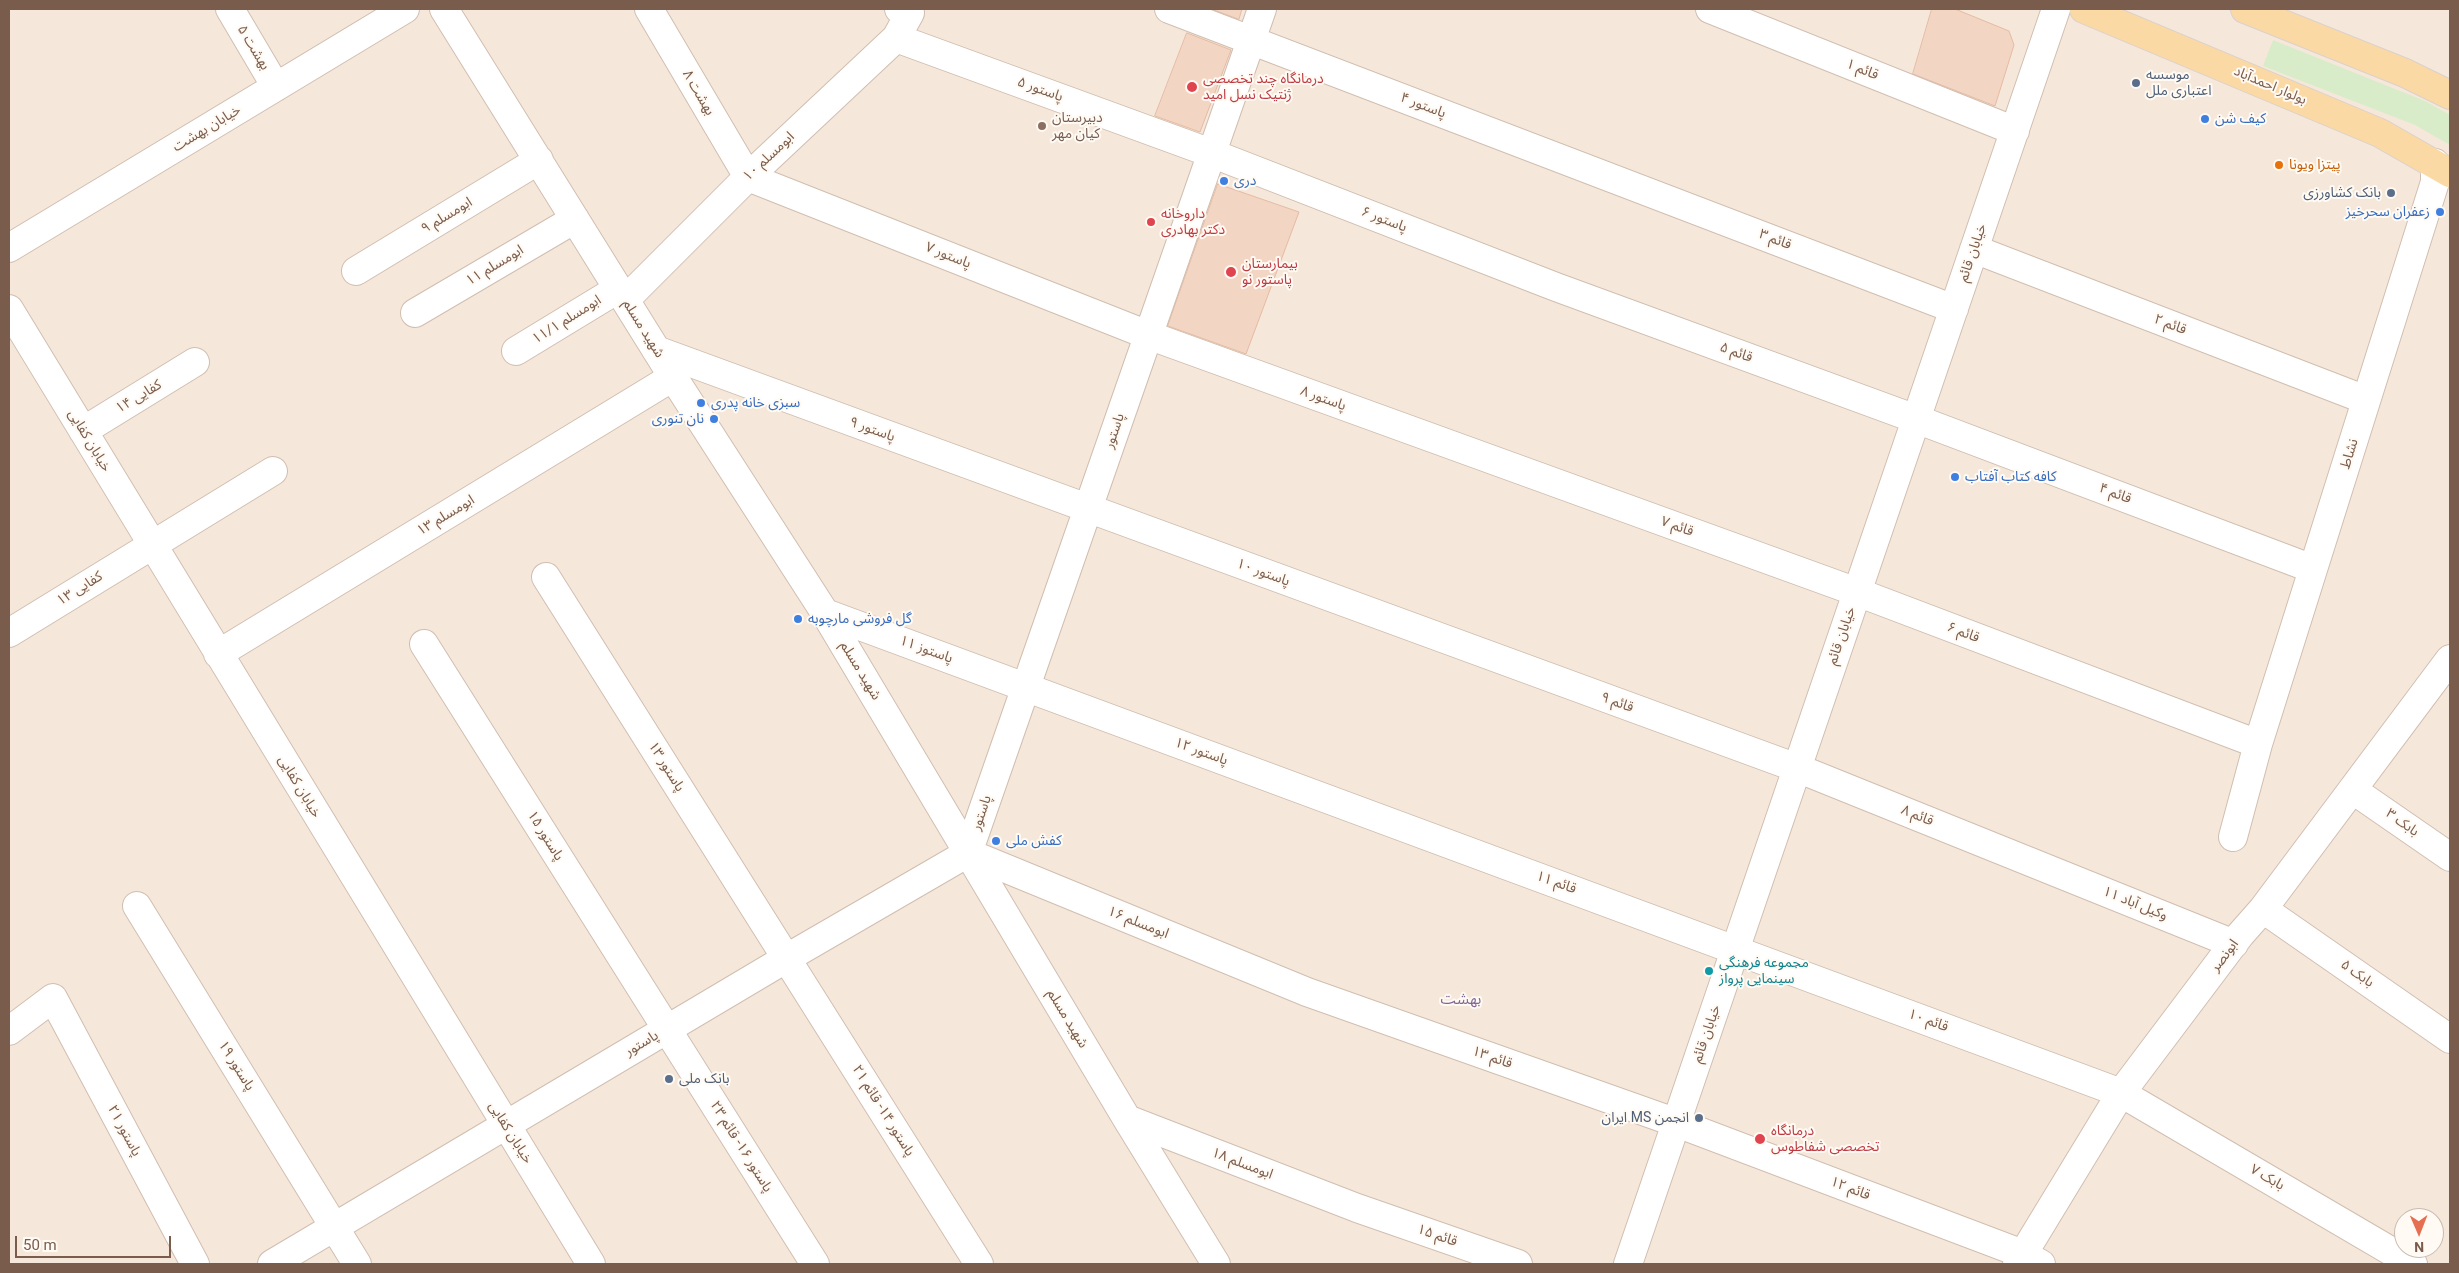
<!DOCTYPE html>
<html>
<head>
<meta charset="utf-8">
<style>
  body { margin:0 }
  #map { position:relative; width:2459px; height:1273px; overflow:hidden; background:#fdf6ec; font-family:Roboto,sans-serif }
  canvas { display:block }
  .frame { position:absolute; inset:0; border:10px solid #7a5c4d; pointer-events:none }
  .north { position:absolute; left:2394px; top:1208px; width:50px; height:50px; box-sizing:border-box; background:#fffaf3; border:1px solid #cabbb1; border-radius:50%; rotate:179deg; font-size:14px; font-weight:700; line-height:20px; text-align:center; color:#7a5c4d }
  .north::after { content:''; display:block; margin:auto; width:18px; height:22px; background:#e76f51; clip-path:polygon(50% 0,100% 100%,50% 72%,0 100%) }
  .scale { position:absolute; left:15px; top:1236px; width:156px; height:22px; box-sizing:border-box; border:2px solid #7a5c4d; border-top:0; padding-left:6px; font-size:15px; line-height:18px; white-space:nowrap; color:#7a5c4d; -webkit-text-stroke:4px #fffaf3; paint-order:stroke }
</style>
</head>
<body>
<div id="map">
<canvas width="2459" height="1273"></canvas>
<div class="frame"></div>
<div class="north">N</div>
<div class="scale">50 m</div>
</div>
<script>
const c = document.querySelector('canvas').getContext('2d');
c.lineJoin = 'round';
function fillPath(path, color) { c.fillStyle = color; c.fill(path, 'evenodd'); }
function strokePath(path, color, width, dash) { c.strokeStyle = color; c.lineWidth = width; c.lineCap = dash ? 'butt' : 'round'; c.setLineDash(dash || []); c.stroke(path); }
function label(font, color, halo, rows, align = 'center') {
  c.font = font + ' Roboto,"Noto Sans Arabic",sans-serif'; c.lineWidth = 4; c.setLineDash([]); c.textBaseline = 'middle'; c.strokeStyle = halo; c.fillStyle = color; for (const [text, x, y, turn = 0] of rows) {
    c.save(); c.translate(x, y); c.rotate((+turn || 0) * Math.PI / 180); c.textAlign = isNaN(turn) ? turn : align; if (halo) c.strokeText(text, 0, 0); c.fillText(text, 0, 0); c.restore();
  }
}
const residential = new Path2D(`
  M 9,9 L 2450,9 L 2450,1264 L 9,1264 ZM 2404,1218 L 2434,1218 L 2434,1248 L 2404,1248 Z`);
const green = new Path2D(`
  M 2273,40 L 2425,101 L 2450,115 L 2450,145 L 2415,125 L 2263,66 Z`);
const building = new Path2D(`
  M 1212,9 L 1242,9 L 1239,19 Z
  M 1932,9 L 1955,9 L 2009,31 L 2014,45 L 1995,106 L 1913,74 Z
  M 1187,33 L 1231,50 L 1200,132 L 1155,116 Z
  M 1218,184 L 1299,212 L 1246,354 L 1168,326 Z`);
const minor = new Path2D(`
  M 230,9 L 276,87
  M 444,9 L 673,377 L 825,613 L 1127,1119 L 1216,1264
  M 649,9 L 748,177 L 1148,335 L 1857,592 L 2258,744
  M 1169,9 L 1954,309
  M 1710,9 L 2015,131
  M 896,38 L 1211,153 L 1556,287 L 1916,419 L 2313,569
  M 9,248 L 405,9
  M 1974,249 L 2366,400
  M 356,271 L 539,160
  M 625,300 L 748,177 L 896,38 L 910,13 L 899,9
  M 9,309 L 591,1264
  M 415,313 L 575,219
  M 656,350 L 1797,768 L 2234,944
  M 516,351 L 618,289
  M 83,431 L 195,362
  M 546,577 L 979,1264
  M 825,613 L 2121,1093 L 2413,1264
  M 9,633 L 273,471
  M 424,644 L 815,1264
  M 218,654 L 673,377
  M 2353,790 L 2450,857
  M 2233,837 L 2258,744 L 2435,182 L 2435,163
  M 968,853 L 1307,992 L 1677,1123 L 2023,1254 L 2041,1264
  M 137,906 L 357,1264
  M 2263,909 L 2450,1039
  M 9,1031 L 53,998 L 195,1264
  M 1127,1119 L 1357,1208 L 1518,1264
  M 272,1264 L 787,958 L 968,853 L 1262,9
  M 1628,1264 L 2056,9
  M 2017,1264 L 2121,1093 L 2240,935 L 2263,909 L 2450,659`);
const major = new Path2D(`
  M 2084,9 L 2380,133 L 2450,173
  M 2245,9 L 2405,73 L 2450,95`);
const markers = [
  [2136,83,5,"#5c6f8a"],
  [1192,87,6,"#e0444e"],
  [2205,119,5,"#3f7fe0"],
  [1042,126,5,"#8d6e63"],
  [2279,165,5,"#e8710a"],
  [1224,181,5,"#3f7fe0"],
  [2391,193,5,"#5c6f8a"],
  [2440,212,5,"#3f7fe0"],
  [1151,222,5,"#e0444e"],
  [1231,272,6,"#e0444e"],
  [701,403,5,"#3f7fe0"],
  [714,419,5,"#3f7fe0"],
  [1955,477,5,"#3f7fe0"],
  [798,619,5,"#3f7fe0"],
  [996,841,5,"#3f7fe0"],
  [1709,971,5,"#0f9aa8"],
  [669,1079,5,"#5c6f8a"],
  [1699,1118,5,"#5c6f8a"],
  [1760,1139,6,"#e0444e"]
];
const streetNames = [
  ["بهشت ۵",253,48,59],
  ["قائم ۱",1862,70,22],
  ["بولوار احمدآباد",2270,86,23],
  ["پاستور ۵",1040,90,20],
  ["بهشت ۸",698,93,60],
  ["پاستور ۴",1423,106,21],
  ["خیابان بهشت",207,129,-31],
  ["ابومسلم ۱۰",769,157,-43],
  ["ابومسلم ۹",447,216,-31],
  ["پاستور ۶",1384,220,21],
  ["قائم ۳",1775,240,21],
  ["خیابان قائم",1973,253,-71],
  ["پاستور ۷",948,256,22],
  ["ابومسلم ۱۱",495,266,-31],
  ["ابومسلم ۱۱/۱",567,320,-32],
  ["قائم ۲",2170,325,21],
  ["شهید مسلم",643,329,58],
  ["قائم ۵",1736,353,20],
  ["کفایی ۱۴",139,397,-31],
  ["پاستور ۸",1323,399,20],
  ["پاستور ۹",872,430,20],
  ["پاستور",1115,431,-71],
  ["خیابان کفایی",89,441,59],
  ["نشاط",2350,454,-73],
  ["قائم ۴",2115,494,21],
  ["ابومسلم ۱۳",446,516,-31],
  ["قائم ۷",1677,527,20],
  ["پاستور ۱۰",1263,573,20],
  ["کفایی ۱۳",80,589,-32],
  ["قائم ۶",1963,633,21],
  ["خیابان قائم",1842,636,-71],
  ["پاستوز ۱۱",926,650,20],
  ["شهید مسلم",860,671,59],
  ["قائم ۹",1617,703,20],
  ["پاستور ۱۲",1201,752,20],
  ["پاستور ۱۳",666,767,58],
  ["خیابان کفایی",299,787,59],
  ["پاستور",982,813,-71],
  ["قائم ۸",1917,816,22],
  ["بابک ۳",2402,823,35],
  ["پاستور ۱۵",545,836,58],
  ["قائم ۱۱",1556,883,20],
  ["وکیل آباد ۱۱",2135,904,22],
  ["ابومسلم ۱۶",1138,923,22],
  ["ابونصر",2225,956,-53],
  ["بابک ۵",2357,974,35],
  ["شهید مسلم",1067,1019,59],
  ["قائم ۱۰",1928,1021,20],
  ["خیابان قائم",1707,1034,-71],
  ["پاستور",642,1044,-31],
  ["قائم ۱۳",1492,1058,19],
  ["پاستور ۱۹",236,1066,58],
  ["پاستور ۱۴- قائم ۲۱",883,1111,58],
  ["پاستور ۲۱",124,1131,62],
  ["خیابان کفایی",510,1133,58],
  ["پاستور ۱۶- قائم ۲۳",741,1147,58],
  ["ابومسلم ۱۸",1242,1164,21],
  ["بابک ۷",2267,1178,30],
  ["قائم ۱۲",1850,1189,21],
  ["قائم ۱۵",1437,1236,19]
];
const serviceNames = [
  ["موسسه",2146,75],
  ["اعتباری ملل",2146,91],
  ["بانک کشاورزی",2381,193,"right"],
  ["بانک ملی",679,1079],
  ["ایران MS انجمن",1689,1118,"right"]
];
const healthNames = [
  ["درمانگاه چند تخصصی",1203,79],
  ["ژنتیک نسل امید",1203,95],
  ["داروخانه",1161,214],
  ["دکتر بهادری",1161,230],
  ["بیمارستان",1242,264],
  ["پاستور نو",1242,280],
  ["درمانگاه",1771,1131],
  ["تخصصی شفاطوس",1771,1147]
];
const educationNames = [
  ["دبیرستان",1052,118],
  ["کیان مهر",1052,134]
];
const shopNames = [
  ["کیف شن",2215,119],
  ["دری",1234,181],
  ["زعفران سحرخیز",2430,212,"right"],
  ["سبزی خانه پدری",711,403],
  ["نان تنوری",704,419,"right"],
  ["کافه کتاب آفتاب",1965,477],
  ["گل فروشی مارچوبه",808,619],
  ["کفش ملی",1006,841]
];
const foodNames = [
  ["پیتزا ویونا",2289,165]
];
const cultureNames = [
  ["مجموعه فرهنگی",1719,963],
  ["سینمایی پرواز",1719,979]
];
const neighbourhoodNames = [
  ["بهشت",1461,1000]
];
fillPath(residential, '#f5e8da');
fillPath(green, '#d8ecc9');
fillPath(building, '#f3d5c3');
strokePath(building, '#e6bba3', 1);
strokePath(minor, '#d1beb0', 30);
strokePath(major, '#dad1cd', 30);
strokePath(minor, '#fff', 28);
strokePath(major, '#fbd9a5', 28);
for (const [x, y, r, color] of markers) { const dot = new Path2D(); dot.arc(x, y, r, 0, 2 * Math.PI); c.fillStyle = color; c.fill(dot); strokePath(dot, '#fffaf3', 2); }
label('14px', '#7a5c4d', '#fffaf3', streetNames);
label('14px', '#4e5e75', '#fffaf3', serviceNames, 'left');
label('14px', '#be3a42', '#fffaf3', healthNames, 'left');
label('14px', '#785e54', '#fffaf3', educationNames, 'left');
label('14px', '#366cbe', '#fffaf3', shopNames, 'left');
label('14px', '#c56008', '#fffaf3', foodNames, 'left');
label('14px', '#0d838f', '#fffaf3', cultureNames, 'left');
label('15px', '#846695', '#fffaf3', neighbourhoodNames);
</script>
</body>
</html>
